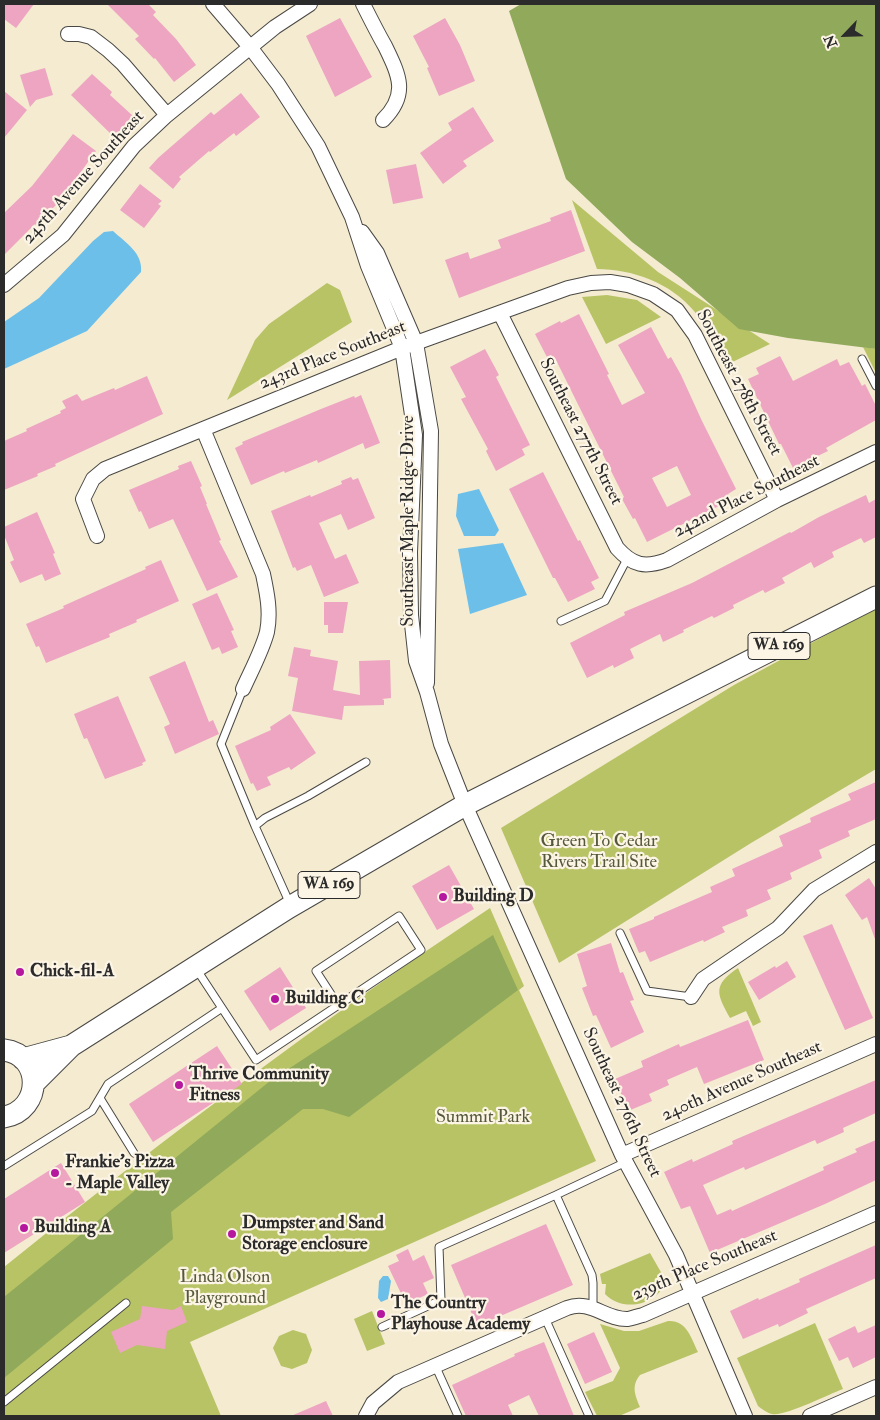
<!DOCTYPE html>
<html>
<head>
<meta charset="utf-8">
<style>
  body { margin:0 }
  #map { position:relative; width:880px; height:1420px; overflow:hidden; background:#f4ebd1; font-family:"IM FELL Double Pica",serif }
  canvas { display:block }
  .frame { position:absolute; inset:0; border:5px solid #2b2b2b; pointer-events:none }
  .north { position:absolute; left:820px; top:10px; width:50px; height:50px; -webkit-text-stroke:4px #fcf5e5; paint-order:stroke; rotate:246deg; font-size:14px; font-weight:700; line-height:20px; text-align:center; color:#2b2b2b }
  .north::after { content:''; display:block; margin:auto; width:18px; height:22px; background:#2b2b2b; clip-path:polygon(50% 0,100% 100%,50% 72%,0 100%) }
</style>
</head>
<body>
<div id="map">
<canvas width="880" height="1420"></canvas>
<div class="frame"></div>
<div class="north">N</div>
</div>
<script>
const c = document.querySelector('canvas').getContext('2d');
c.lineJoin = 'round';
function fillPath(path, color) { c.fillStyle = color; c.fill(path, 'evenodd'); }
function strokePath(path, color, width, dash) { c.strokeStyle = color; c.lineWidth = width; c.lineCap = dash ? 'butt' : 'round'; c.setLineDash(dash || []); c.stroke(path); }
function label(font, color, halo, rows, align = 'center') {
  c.font = font + ' "IM FELL Double Pica",serif'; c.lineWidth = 4.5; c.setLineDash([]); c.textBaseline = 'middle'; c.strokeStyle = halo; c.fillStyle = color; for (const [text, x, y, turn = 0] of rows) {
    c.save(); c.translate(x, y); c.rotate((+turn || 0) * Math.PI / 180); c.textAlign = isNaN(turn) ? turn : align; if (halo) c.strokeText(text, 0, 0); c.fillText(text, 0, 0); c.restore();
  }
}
const green = new Path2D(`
  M 572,200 L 658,272 L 770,344 L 724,366 C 715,348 707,327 694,311 C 671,283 632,269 597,269 Z
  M 327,283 L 340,290 L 352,322 L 227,400 L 255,340 L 269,324 Z
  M 607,295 L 637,300 L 661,317 L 606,344 L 582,297 Z
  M 863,347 L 876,349 L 876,373 Z
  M 876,608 L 876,769 L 751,843 L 559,963 L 501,828 L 734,685 Z
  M 490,908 L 524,986 L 519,990 L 596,1161 L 190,1342 L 221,1416 L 4,1416 L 4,1267 C 161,1140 322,1020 490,908 Z
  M 738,968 L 761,1022 L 753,1026 L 746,1011 L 730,1018 C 716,993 713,985 738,968 Z
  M 650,1253 L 666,1281 C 658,1305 623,1313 605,1294 L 606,1284 L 602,1284 L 600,1274 Z
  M 372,1311 L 385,1344 L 367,1351 L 354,1319 Z
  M 668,1321 C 687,1320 691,1338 698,1352 L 640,1375 C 631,1386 635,1395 640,1407 L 619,1416 L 597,1416 L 585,1392 L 613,1381 L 620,1368 L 600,1324 L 624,1331 L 639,1331 Z
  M 815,1323 L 843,1389 C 829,1394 784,1417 772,1414 C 767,1413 762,1409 758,1406 L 737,1358 Z
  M 293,1330 L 306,1334 L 312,1350 L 307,1363 L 292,1369 L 281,1366 L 273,1348 L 279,1336 Z`);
const forest = new Path2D(`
  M 521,4 L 876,4 L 876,349 L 788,338 L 739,329 L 680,278 L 632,242 L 566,179 L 509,11 Z
  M 493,935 L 518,990 L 349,1117 L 323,1109 L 303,1109 L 171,1212 L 173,1239 L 4,1378 L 4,1297 L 270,1081 Z`);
const water = new Path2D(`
  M 113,231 C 126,243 143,253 141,272 L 87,331 L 4,369 L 4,322 L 39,298 L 93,241 L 104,232 Z
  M 479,489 L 499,530 L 495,536 L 464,536 L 456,516 L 458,494 Z
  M 503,543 L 527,595 L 470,614 L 458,549 Z
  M 383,1276 L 388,1276 L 391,1281 L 388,1299 L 381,1302 L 378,1298 L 379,1281 Z`);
const building = new Path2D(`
  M 4,4 L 34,4 L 16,28 L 4,19 Z
  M 107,4 L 148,4 L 156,12 L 153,15 L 176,39 L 196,65 L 174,82 L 155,58 L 154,59 L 135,39 L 139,36 Z
  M 340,18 L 372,77 L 335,97 L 306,36 Z
  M 445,18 L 460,45 L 475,81 L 439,96 L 427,68 L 429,67 L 413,36 Z
  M 45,68 L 53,95 L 36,100 L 30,107 L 20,75 Z
  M 92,74 L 112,92 L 110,95 L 133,116 L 114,137 L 71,95 Z
  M 4,91 L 27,110 L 4,138 Z
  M 241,93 L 260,117 L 236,136 L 234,133 L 210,152 L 209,151 L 179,177 L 181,179 L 173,189 L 149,168 L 158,158 L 211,112 L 214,115 Z
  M 473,107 L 494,141 L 463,161 L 467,166 L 443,184 L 420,153 L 452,130 L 448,123 Z
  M 73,134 L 96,151 L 59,202 L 36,225 L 35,224 L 4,255 L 4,213 L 32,186 Z
  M 416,164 L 423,198 L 393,204 L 386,170 Z
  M 140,184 L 162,201 L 158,204 L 161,206 L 144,228 L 120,210 Z
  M 571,210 L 585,251 L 459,298 L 445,260 L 468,252 L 470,259 L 501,248 L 498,240 L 551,221 L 550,218 Z
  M 579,314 L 609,374 L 607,375 L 622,405 L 645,393 L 618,345 L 651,327 L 668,359 L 671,357 L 681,375 L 702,421 L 736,489 L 728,494 L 731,500 L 647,542 L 635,518 L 633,519 L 622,499 L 624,497 L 555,358 L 549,361 L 535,334 L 560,321 L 561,323 ZM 677,466 L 691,495 L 667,507 L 652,478 Z
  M 485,349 L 499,375 L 496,377 L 530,445 L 522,449 L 525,455 L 496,471 L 486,451 L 488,449 L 461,399 L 466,397 L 450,367 Z
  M 780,356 L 793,381 L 837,359 L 840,366 L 849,362 L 862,386 L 865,384 L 876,406 L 876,420 L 826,448 L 828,451 L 793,468 L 781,444 L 779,444 L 748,379 L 759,374 L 756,368 Z
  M 147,376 L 163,414 L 55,464 L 56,466 L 37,474 L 38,476 L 4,490 L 4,441 L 27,431 L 26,429 L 61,413 L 60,411 L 66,408 L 62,401 L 77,394 L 82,401 L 114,388 L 115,390 Z
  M 361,395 L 380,443 L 365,449 L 363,443 L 318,463 L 317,460 L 285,473 L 284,471 L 251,485 L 235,448 L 243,444 L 242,442 L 321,409 L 354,396 L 355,398 Z
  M 191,461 L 202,486 L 200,487 L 207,504 L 206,504 L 221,540 L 219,541 L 238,577 L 207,591 L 173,519 L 149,529 L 141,511 L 139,512 L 129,490 L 179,469 L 178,466 Z
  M 543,472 L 578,541 L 580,540 L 599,578 L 591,582 L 595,589 L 568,602 L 555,578 L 553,578 L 509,489 Z
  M 351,477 L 353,480 L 358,478 L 375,518 L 348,530 L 341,514 L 319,523 L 335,559 L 346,554 L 359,583 L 324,597 L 311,565 L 297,571 L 295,567 L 293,568 L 271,511 L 310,495 L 311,497 L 342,484 L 341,481 Z
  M 866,495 L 869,503 L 876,499 L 876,537 L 864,543 L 861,538 L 832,552 L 834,557 L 814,568 L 811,562 L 782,578 L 785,583 L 765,593 L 763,590 L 733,605 L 734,608 L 714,618 L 712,616 L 683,630 L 684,632 L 663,642 L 660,634 L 630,649 L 634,658 L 614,668 L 613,665 L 587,678 L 570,643 L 625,615 L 624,612 L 692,583 L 790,532 L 791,533 L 819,517 Z
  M 37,512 L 55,553 L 53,554 L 61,574 L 45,581 L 42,574 L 20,583 L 10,562 L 14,560 L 4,535 L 4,527 Z
  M 161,560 L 179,601 L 136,620 L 137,622 L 109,634 L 110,637 L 46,663 L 39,646 L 36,647 L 26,624 L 64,608 L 63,606 L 146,569 L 145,567 Z
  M 217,593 L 234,630 L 231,631 L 238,647 L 222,654 L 219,647 L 212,650 L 192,604 Z
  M 324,602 L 348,602 L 343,633 L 328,633 L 328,625 L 324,625 Z
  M 294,647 L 311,650 L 310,656 L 338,661 L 333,690 L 360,695 L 359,661 L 390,660 L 391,698 L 382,699 L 384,700 L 384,705 L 344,706 L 342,720 L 292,711 L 298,678 L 288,676 Z
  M 185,661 L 209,722 L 213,720 L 219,734 L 175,754 L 164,727 L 170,724 L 149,677 Z
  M 118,696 L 146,761 L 142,763 L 143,765 L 105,779 L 87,738 L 84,739 L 74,714 Z
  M 290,714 L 316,753 L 291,770 L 289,767 L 267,777 L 271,785 L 257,791 L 253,783 L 251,784 L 235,746 L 271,730 L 270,727 Z
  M 876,782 L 876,819 L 848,831 L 850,836 L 819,850 L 822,858 L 790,873 L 792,879 L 767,890 L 771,899 L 746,910 L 748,916 L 722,927 L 725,932 L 704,942 L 703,940 L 650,962 L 645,951 L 639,953 L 629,929 L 654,919 L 654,917 L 712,892 L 710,887 L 735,876 L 732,869 L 783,846 L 779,836 L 811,822 L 810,818 L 851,800 L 848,794 Z
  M 449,865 L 474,909 L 437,930 L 412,886 Z
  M 869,878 L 876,889 L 875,939 L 867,917 L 862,920 L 845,895 Z
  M 832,924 L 873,1018 L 845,1030 L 803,936 Z
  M 611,943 L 620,973 L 623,972 L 634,1000 L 630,1001 L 644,1032 L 611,1048 L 596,1015 L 593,1016 L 582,988 L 587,986 L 577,954 Z
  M 787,961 L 796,977 L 759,1000 L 748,982 L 775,966 L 776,968 Z
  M 280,967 L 306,1008 L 270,1031 L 244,991 Z
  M 748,1020 L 764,1060 L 704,1084 L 697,1067 L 667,1080 L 669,1085 L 649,1094 L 652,1101 L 628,1111 L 615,1079 L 643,1067 L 641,1061 L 679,1044 L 680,1047 Z
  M 217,1046 L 242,1084 L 153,1142 L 129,1104 Z
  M 876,1080 L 876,1113 L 843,1128 L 844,1132 L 817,1144 L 815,1140 L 745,1170 L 744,1167 L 703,1185 L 717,1215 L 731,1209 L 732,1211 L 824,1170 L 823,1167 L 857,1152 L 855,1149 L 876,1140 L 876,1180 L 825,1204 L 710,1253 L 690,1206 L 681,1209 L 664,1172 L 692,1159 L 693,1162 L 733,1144 L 732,1141 L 760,1129 Z
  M 61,1163 L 85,1202 L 4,1253 L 4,1199 Z
  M 546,1224 L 573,1285 L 477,1326 L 451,1265 Z
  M 876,1245 L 876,1278 L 806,1309 L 808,1313 L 779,1327 L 778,1324 L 743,1339 L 730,1311 L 758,1298 L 759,1300 L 800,1282 L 799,1279 Z
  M 408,1249 L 413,1261 L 424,1255 L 434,1278 L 423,1283 L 428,1294 L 406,1304 L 388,1266 L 399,1261 L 396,1255 Z
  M 142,1306 L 173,1310 L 181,1306 L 187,1322 L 167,1331 L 165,1349 L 137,1345 L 120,1353 L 111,1332 L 140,1319 Z
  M 876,1325 L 876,1357 L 853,1368 L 848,1357 L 839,1361 L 828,1339 L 855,1326 L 858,1333 Z
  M 594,1332 L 612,1372 L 585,1384 L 567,1344 Z
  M 544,1342 L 574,1416 L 539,1416 L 529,1395 L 508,1405 L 513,1416 L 466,1416 L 452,1385 L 515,1356 L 514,1354 Z
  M 326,1401 L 333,1416 L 291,1416 Z`);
const lane = new Path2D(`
  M 862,359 L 876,386
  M 561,621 L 605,601 L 627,559
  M 243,689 L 221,744 L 255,826
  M 290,904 L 255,826 L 265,818 L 308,796 L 366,762
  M 620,933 L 647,991 L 691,997
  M 197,970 L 256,1060 L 421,950 L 399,916 L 316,971 L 338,1005
  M 100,1098 L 134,1153
  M 4,1166 L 92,1111 L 108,1084 L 222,1008
  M 593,1308 L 593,1283 L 592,1275 L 556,1195 L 626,1162
  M 545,1318 L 589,1416
  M 382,1327 L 441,1300 L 439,1247 L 556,1195
  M 435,1365 L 458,1416
  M 4,1402 L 126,1303`);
const street = new Path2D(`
  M 213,4 L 250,47 L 278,84 L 318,146 L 352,217 L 368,266 L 402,348 L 415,435 L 410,552 L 411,615 L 416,661 L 427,692 L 441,744 L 465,805 L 622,1155 L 676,1255 L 745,1416
  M 363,4 C 370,18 377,32 385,46 C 399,75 409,94 383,120
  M 68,34 L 79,34 L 91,37 L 108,50 L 123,64 L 167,115
  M 362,232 L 377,253 L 416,343 L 431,431 L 427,683
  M 4,285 L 63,235 L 134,146 L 167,115 L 275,27 L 310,4
  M 500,313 L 617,548 C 633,566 645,568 667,560 L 777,500 L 876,452
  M 203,429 L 263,574 C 267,593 271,612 267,632 C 262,651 251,671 243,689
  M 97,536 L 83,499 L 93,479 L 105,469 L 402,348 L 568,288 L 591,283 L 610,282 L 628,285 L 653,294 L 677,310 L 695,335 L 777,500
  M 691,997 L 703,979 L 778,928 L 814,890 L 876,852
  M 622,1155 L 876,1044
  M 366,1416 L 373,1403 L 398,1382 L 567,1308 C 591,1299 605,1320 628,1319 C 633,1318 638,1316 643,1315 L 876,1213
  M 810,1416 L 876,1387`);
const primary = new Path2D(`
  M 71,1046 L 288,908 L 465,805 L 876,597
  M 4,1050 C 43,1055 43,1110 4,1117
  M 23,1059 L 71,1046 L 34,1083`);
const markers = [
  [443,897,5,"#b5179e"],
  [20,972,5,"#b5179e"],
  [275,999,5,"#b5179e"],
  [179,1085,5,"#b5179e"],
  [55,1173,5,"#b5179e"],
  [24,1228,5,"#b5179e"],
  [232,1234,5,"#b5179e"],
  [381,1314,5,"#b5179e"]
];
const shields = [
  [779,646,62],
  [329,885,62]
];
const shieldNames = [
  ["WA 169",779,646],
  ["WA 169",329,885]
];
const streetNames = [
  ["245th Avenue Southeast",84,178,-48],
  ["243rd Place Southeast",333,356,-22],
  ["Southeast 278th Street",738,383,62],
  ["Southeast 277th Street",580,432,63],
  ["242nd Place Southeast",747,497,-27],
  ["Southeast Maple Ridge Drive",409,521,-90],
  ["240th Avenue Southeast",742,1082,-24],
  ["Southeast 276th Street",621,1103,65],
  ["239th Place Southeast",705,1266,-23]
];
const parkNames = [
  ["Green To Cedar",599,842],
  ["Rivers Trail Site",599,863],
  ["Summit Park",483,1118],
  ["Linda Olson",225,1278],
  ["Playground",225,1299]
];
const poiNames = [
  ["Building D",453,897],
  ["Chick-fil-A",30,972],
  ["Building C",285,999],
  ["Thrive Community",189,1075],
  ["Fitness",189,1096],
  ["Frankie's Pizza",65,1163],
  ["- Maple Valley",65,1184],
  ["Dumpster and Sand",242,1224],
  ["Storage enclosure",242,1245],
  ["Building A",34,1228],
  ["The Country",391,1304],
  ["Playhouse Academy",391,1325]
];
fillPath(green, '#b7c365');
fillPath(forest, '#91a95a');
fillPath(water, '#6cbfe8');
fillPath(building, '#eda5c2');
strokePath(lane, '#494844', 9);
strokePath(street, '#494844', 16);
strokePath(primary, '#494844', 23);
strokePath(lane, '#fff', 7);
strokePath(street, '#fff', 14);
strokePath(primary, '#fff', 21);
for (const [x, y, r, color] of markers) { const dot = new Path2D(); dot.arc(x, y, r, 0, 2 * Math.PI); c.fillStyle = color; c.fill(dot); strokePath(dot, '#fcf5e5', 2); }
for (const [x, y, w] of shields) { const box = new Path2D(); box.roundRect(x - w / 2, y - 13.5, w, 27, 4); c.fillStyle = '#fcf5e5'; c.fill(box); strokePath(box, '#2b2b2b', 1); }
label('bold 16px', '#2b2b2b', null, shieldNames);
label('18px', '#2b2b2b', '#fcf5e5', streetNames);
label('18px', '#55593c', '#fcf5e5', parkNames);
label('bold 18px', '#2b2b2b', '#fcf5e5', poiNames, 'left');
</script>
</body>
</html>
